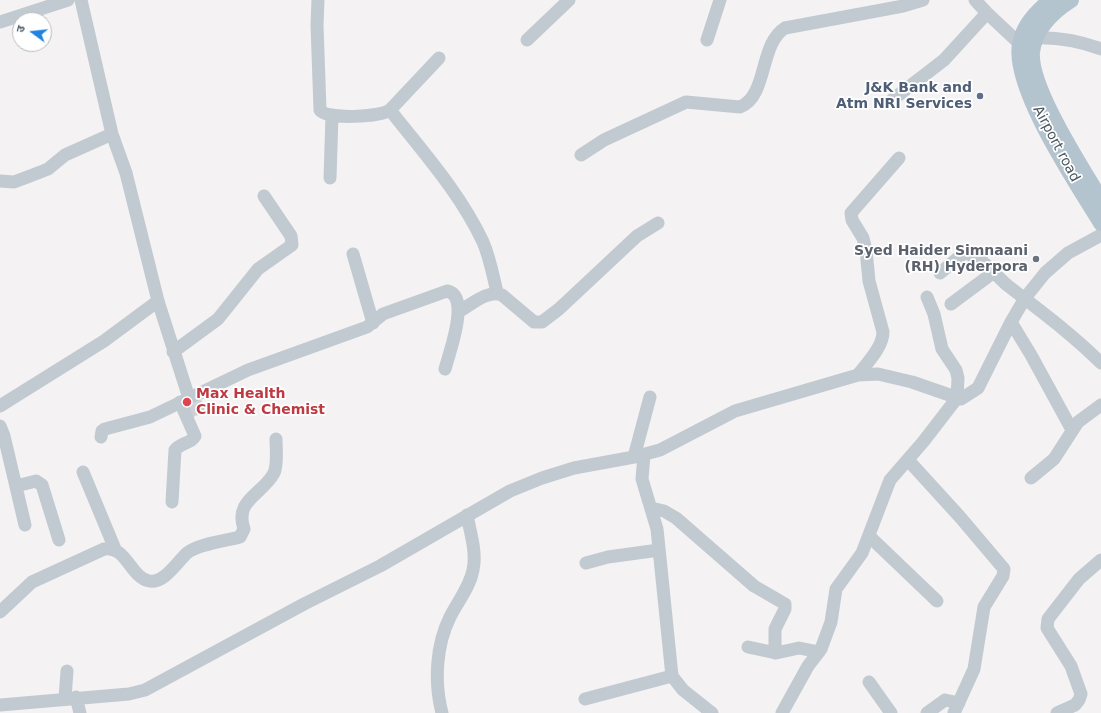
<!DOCTYPE html>
<html>
<head>
<meta charset="utf-8">
<style>
  body { margin:0 }
  #map { position:relative; width:1101px; height:713px; overflow:hidden; background:#f4f2f3; font-family:"DejaVu Sans","Noto Sans Devanagari",sans-serif }
  canvas { display:block }
  .north { position:absolute; left:12px; top:12px; width:40px; height:40px; box-sizing:border-box; background:#fff; border:1px solid #b7bcbf; border-radius:50%; rotate:285deg; font-size:11px; font-weight:700; line-height:16px; text-align:center; color:#4a575f }
  .north::after { content:''; display:block; margin:auto; width:14px; height:18px; background:#2283df; clip-path:polygon(50% 0,100% 100%,50% 72%,0 100%) }
</style>
</head>
<body>
<div id="map">
<canvas width="1101" height="713"></canvas>
<div class="north">उ</div>
</div>
<script>
const c = document.querySelector('canvas').getContext('2d');
c.lineJoin = 'round';
function fillPath(path, color) { c.fillStyle = color; c.fill(path, 'evenodd'); }
function strokePath(path, color, width, dash) { c.strokeStyle = color; c.lineWidth = width; c.lineCap = dash ? 'butt' : 'round'; c.setLineDash(dash || []); c.stroke(path); }
function label(font, color, halo, rows, align = 'center') {
  c.font = font + ' "DejaVu Sans",sans-serif'; c.lineWidth = 3.5; c.setLineDash([]); c.textBaseline = 'middle'; c.strokeStyle = halo; c.fillStyle = color; for (const [text, x, y, turn = 0] of rows) {
    c.save(); c.translate(x, y); c.rotate((+turn || 0) * Math.PI / 180); c.textAlign = isNaN(turn) ? turn : align; if (halo) c.strokeText(text, 0, 0); c.fillText(text, 0, 0); c.restore();
  }
}
const building = new Path2D(`
  M 201,400 L 206,411 L 190,418 L 185,409 Z`);
const minor = new Path2D(`
  M 81,0 L 112,134 L 126,173 L 158,301 L 189,398
  M 318,0 L 317,25 L 320,110 C 327,120 380,117 390,110 C 423,152 460,193 483,242 C 490,258 493,276 497,292
  M 975,0 L 987,13 L 1020,44
  M 0,22 L 68,0
  M 1035,38 C 1059,37 1079,41 1101,49
  M 527,40 L 569,0
  M 707,40 L 720,0
  M 892,100 L 944,60 L 987,13
  M 390,110 L 439,58
  M 581,155 L 604,140 L 686,102 L 740,107 C 768,96 759,44 785,28 L 903,6 L 923,0
  M 330,178 L 332,115
  M 0,181 L 14,182 L 30,176 L 48,169 L 65,155 L 112,134
  M 353,254 L 373,323
  M 940,273 L 964,253 C 983,257 993,273 1007,285 C 1039,310 1072,334 1101,363
  M 951,304 L 994,272
  M 458,312 C 471,305 488,289 502,295 L 534,322 L 542,322 L 559,309 L 637,236 L 658,223
  M 1011,322 L 1031,355 L 1072,430
  M 173,352 L 218,319 L 258,269 L 292,245 L 291,236 L 264,196
  M 858,375 C 867,363 883,347 883,332 L 869,281 L 866,250 L 863,238 L 852,220 L 851,213 L 899,158
  M 0,406 L 104,341 L 158,301
  M 0,426 L 4,436 L 25,525
  M 101,437 L 102,431 L 105,429 L 150,417 L 248,370 L 367,327 L 383,314 L 447,291 C 471,295 449,354 445,369
  M 644,455 L 642,479 L 657,529 L 672,676 L 683,690 L 712,713
  M 634,457 L 650,397
  M 908,460 L 960,517 L 1004,569 L 1003,576 L 984,607 L 974,669 L 954,713
  M 83,472 L 115,549
  M 1031,478 L 1054,459 L 1078,422 L 1101,405
  M 16,486 L 36,481 L 42,485 L 59,540
  M 172,502 L 175,450 C 180,443 192,443 195,436 L 180,402
  M 651,508 L 664,511 L 676,518 L 754,586 L 785,604 L 785,609 L 775,629 L 775,653
  M 869,536 L 937,601
  M 586,563 L 608,557 L 659,550
  M 0,612 L 32,582 L 104,549 C 126,545 130,577 149,581 C 164,584 177,562 187,553 C 198,544 225,541 240,537 L 244,529 C 234,500 262,495 274,473 C 278,464 276,449 276,439
  M 748,647 L 776,653 L 799,648 L 819,652
  M 869,682 L 891,713
  M 76,697 L 80,713
  M 65,698 L 67,671
  M 585,699 L 672,676
  M 0,705 L 129,694 L 145,690 L 304,604 L 380,566 L 510,491 L 542,478 L 574,468 L 634,457 L 660,450 L 735,411 L 858,375 L 878,374 L 912,382 L 961,399 L 978,388 L 1011,322 L 1025,298 L 1045,273 L 1068,253 L 1101,235
  M 442,713 C 434,682 436,645 450,617 C 458,601 470,587 473,570 C 477,552 470,532 467,515
  M 782,713 L 808,666 L 821,649 L 831,622 L 836,589 L 862,553 L 890,480 L 923,442 L 957,398 L 958,378 L 956,370 L 942,349 L 934,314 L 927,297
  M 927,713 L 945,700 L 959,703
  M 1057,713 L 1075,705 L 1079,700 L 1081,694 L 1071,666 L 1047,628 L 1048,619 L 1079,579 L 1101,560`);
const major = new Path2D(`
  M 1051,0 C 1037,11 1023,26 1020,44 C 1012,88 1078,185 1101,223
  M 1071,0 C 1052,12 1035,29 1032,52 C 1029,87 1082,168 1101,200`);
const markers = [
  [980,96,4,"#5c6f8a"],
  [1036,259,4,"#6b7280"],
  [187,402,5,"#e0444e"]
];
const serviceNames = [
  ["J&K Bank and",972,88],
  ["Atm NRI Services",972,104]
];
const streetNames = [
  ["Airport road",1056,144,62]
];
const worshipNames = [
  ["Syed Haider Simnaani",1028,251],
  ["(RH) Hyderpora",1028,267]
];
const healthNames = [
  ["Max Health",196,394],
  ["Clinic & Chemist",196,410]
];
fillPath(building, '#cdcfd4');
strokePath(building, '#d7d9dd', 1);
strokePath(minor, '#c1cad0', 13);
strokePath(major, '#b4c4cf', 16);
for (const [x, y, r, color] of markers) { const dot = new Path2D(); dot.arc(x, y, r, 0, 2 * Math.PI); c.fillStyle = color; c.fill(dot); strokePath(dot, '#fff', 1.5); }
label('bold 14px', '#4e5e75', '#fff', serviceNames, 'right');
label('14px', '#4a575f', '#fff', streetNames);
label('bold 14px', '#5b616d', '#fff', worshipNames, 'right');
label('bold 14px', '#be3a42', '#fff', healthNames, 'left');
</script>
</body>
</html>
